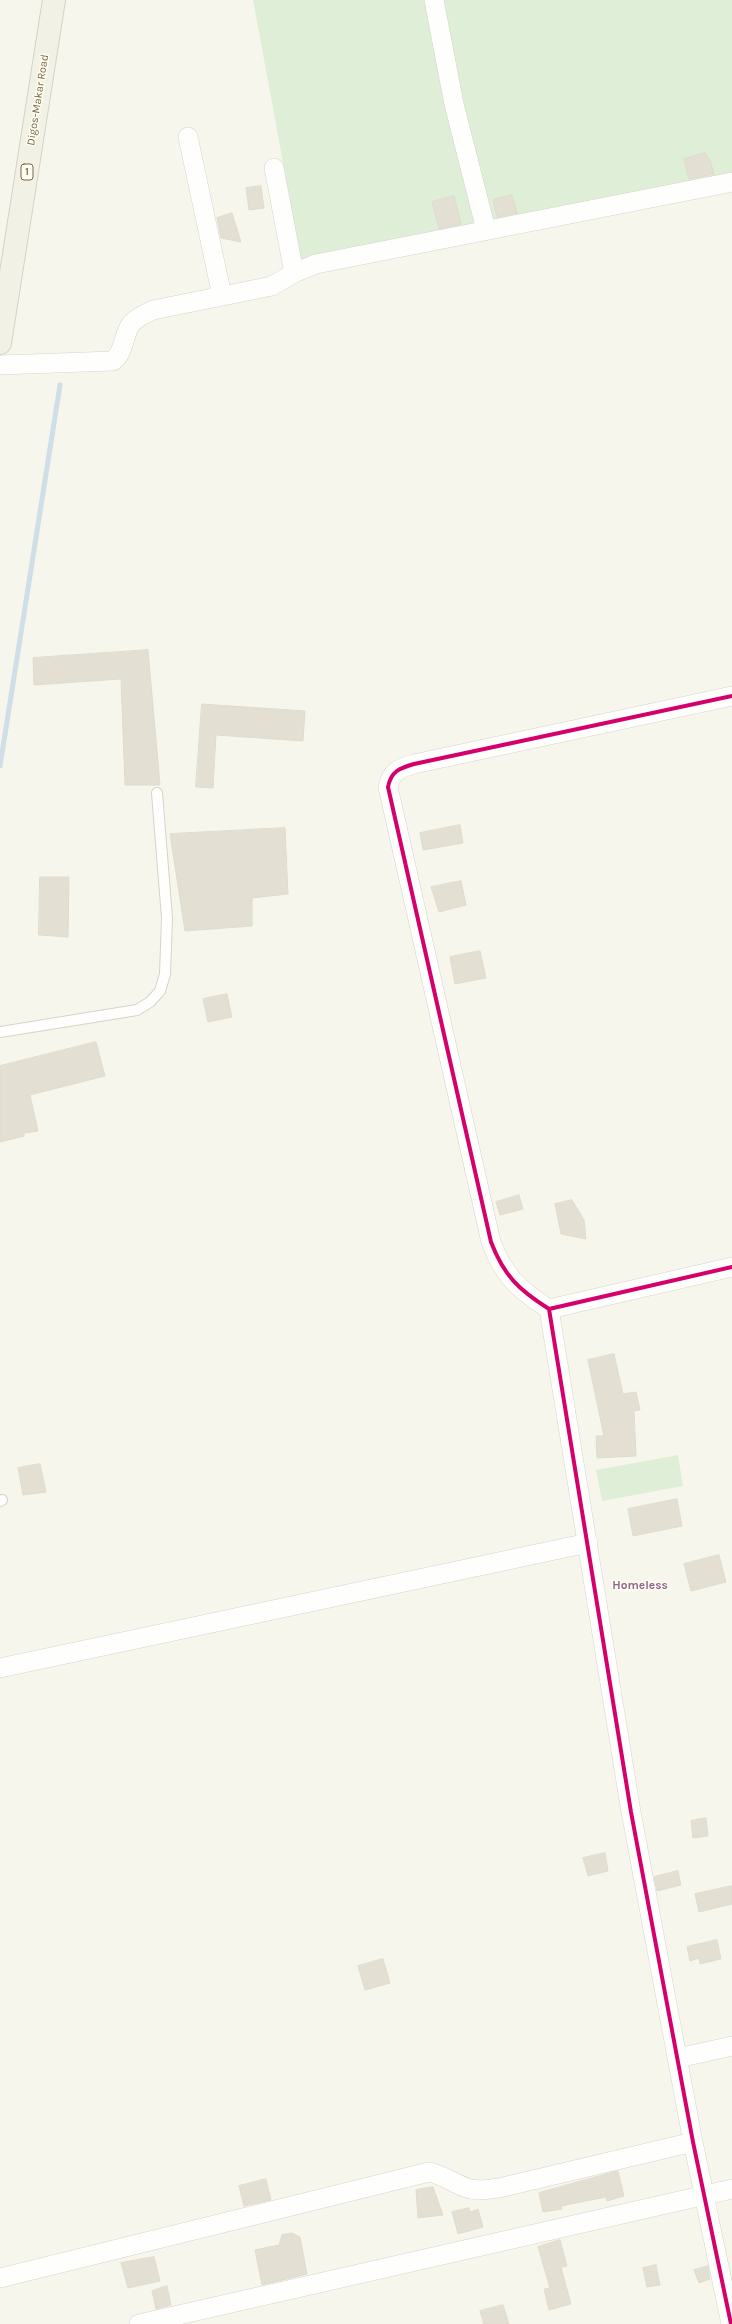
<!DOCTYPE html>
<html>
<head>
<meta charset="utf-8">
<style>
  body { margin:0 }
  canvas { display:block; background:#f7f6ec }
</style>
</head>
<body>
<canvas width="732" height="2324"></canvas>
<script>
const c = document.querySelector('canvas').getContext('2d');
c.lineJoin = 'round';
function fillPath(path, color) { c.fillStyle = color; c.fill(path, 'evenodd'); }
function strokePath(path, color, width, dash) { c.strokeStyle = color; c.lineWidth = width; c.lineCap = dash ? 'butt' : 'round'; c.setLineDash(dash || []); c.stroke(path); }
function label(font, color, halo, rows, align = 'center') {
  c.font = font + ' Karla,sans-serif'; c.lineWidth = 3; c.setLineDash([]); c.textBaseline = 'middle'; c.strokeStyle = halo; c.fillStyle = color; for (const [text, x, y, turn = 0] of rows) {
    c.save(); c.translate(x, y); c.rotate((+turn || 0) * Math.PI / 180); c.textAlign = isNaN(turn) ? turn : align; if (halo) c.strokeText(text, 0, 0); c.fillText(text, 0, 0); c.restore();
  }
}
const green = new Path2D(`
  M 253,0 L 732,0 L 732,179 L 303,271 Z
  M 678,1455 L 683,1486 L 602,1501 L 596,1470 Z`);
const stream = new Path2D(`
  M 0,766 L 60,385`);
const building = new Path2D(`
  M 705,153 L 710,160 L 714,174 L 689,179 L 684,159 Z
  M 261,186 L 264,208 L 249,210 L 246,188 Z
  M 512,195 L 517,213 L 497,217 L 493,200 Z
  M 454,196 L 461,224 L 439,229 L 432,202 Z
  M 232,213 L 241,242 L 221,238 L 217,218 Z
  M 148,650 L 160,785 L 125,785 L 121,679 L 34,685 L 33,658 Z
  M 202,704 L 305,711 L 303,741 L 216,735 L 213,788 L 196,787 Z
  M 460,825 L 463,843 L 423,850 L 420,833 Z
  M 285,828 L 288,894 L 252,898 L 252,926 L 185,931 L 170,834 Z
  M 40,877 L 69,877 L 68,937 L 39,935 Z
  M 461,881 L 466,905 L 439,912 L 431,887 Z
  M 480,951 L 486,978 L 455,984 L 450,957 Z
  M 227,994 L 232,1017 L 208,1022 L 203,999 Z
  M 96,1042 L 105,1076 L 30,1095 L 38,1131 L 24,1133 L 24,1136 L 0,1142 L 0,1066 Z
  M 519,1195 L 523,1209 L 500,1215 L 496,1202 Z
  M 572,1200 L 584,1220 L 586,1239 L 561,1234 L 555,1204 Z
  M 614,1354 L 623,1394 L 636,1392 L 640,1410 L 634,1411 L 636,1456 L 597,1458 L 596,1436 L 604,1436 L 588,1360 Z
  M 40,1464 L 46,1492 L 23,1495 L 18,1468 Z
  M 677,1499 L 682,1526 L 633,1536 L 628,1509 Z
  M 719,1555 L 726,1582 L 691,1591 L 684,1564 Z
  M 706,1818 L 708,1836 L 693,1838 L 691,1821 Z
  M 605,1853 L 608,1871 L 588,1876 L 583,1858 Z
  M 678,1871 L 681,1885 L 657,1891 L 654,1877 Z
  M 732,1886 L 732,1904 L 699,1912 L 695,1894 Z
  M 717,1940 L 721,1959 L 700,1964 L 699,1958 L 690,1961 L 687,1947 Z
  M 383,1959 L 390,1983 L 365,1990 L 358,1966 Z
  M 618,2171 L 624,2196 L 607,2201 L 606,2197 L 561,2206 L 562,2209 L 543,2212 L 539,2193 Z
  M 266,2179 L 271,2200 L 244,2206 L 239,2186 Z
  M 433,2187 L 443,2215 L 418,2218 L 416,2190 Z
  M 469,2208 L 470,2212 L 478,2209 L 483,2227 L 458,2234 L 452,2212 Z
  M 292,2233 L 300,2237 L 307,2274 L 262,2285 L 255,2250 L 279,2245 L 282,2235 Z
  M 560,2240 L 567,2266 L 561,2267 L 571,2304 L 549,2310 L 544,2289 L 550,2288 L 538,2247 Z
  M 154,2257 L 160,2281 L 128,2288 L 121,2263 Z
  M 656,2265 L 660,2285 L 647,2287 L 643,2268 Z
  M 708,2266 L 710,2279 L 699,2283 L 694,2270 Z
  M 167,2286 L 171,2305 L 156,2309 L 152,2291 Z
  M 503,2305 L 509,2324 L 484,2324 L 480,2311 Z`);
const service = new Path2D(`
  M 0,1032 L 137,1010 L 150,1002 L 160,991 L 165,974 L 167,918 L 157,793
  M 0,1501 L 2,1500`);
const minor = new Path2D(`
  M 434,0 L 454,104 L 486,230
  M 188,137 L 222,296
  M 274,168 L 294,273
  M 0,365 L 113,361 C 125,352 123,335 131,324 C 137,317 145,314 153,310 L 272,286 L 294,273 L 316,264 L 732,182
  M 732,696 L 414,764 C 400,768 391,771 388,787 L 491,1242 C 504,1276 519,1290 549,1309 L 732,1267
  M 549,1309 L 631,1812 L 693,2142 L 731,2324
  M 0,1668 L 588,1543
  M 678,2058 L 732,2046
  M 0,2278 L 429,2172 C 443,2175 453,2183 467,2188 C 477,2192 488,2189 499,2188 L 693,2142
  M 139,2324 L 732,2189`);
const primary = new Path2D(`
  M 0,343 L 54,0`);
const cycleway = new Path2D(`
  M 732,696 L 414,764 C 400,768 391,771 388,787 L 491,1242 C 504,1276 519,1290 549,1309 L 732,1267
  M 549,1309 L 631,1812 L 693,2142 L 731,2324`);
const shields = [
  [27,172,12]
];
const shieldNames = [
  ["1",27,172]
];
const streetNames = [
  ["Digos-Makar Road",38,100,-81]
];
const neighbourhoodNames = [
  ["Homeless",640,1586]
];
fillPath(green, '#dfefd7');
strokePath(stream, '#cedfe8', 5);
fillPath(building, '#e4dfd3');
strokePath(building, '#e0dbce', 1);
strokePath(service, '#d7d3ca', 12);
strokePath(minor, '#d7d3ca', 20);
strokePath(primary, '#d6d1c6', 24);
strokePath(service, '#fefefc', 10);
strokePath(minor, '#fefefc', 19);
strokePath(primary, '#f2f1e6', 22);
strokePath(cycleway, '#d6006c', 4);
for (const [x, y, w] of shields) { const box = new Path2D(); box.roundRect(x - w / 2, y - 8, w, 16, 3); c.fillStyle = '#fffdee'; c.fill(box); strokePath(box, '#76664c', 1); }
label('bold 10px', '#76664c', null, shieldNames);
label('11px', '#76664c', '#fffdee', streetNames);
label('bold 12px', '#8e6492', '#fffdee', neighbourhoodNames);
</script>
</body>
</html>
